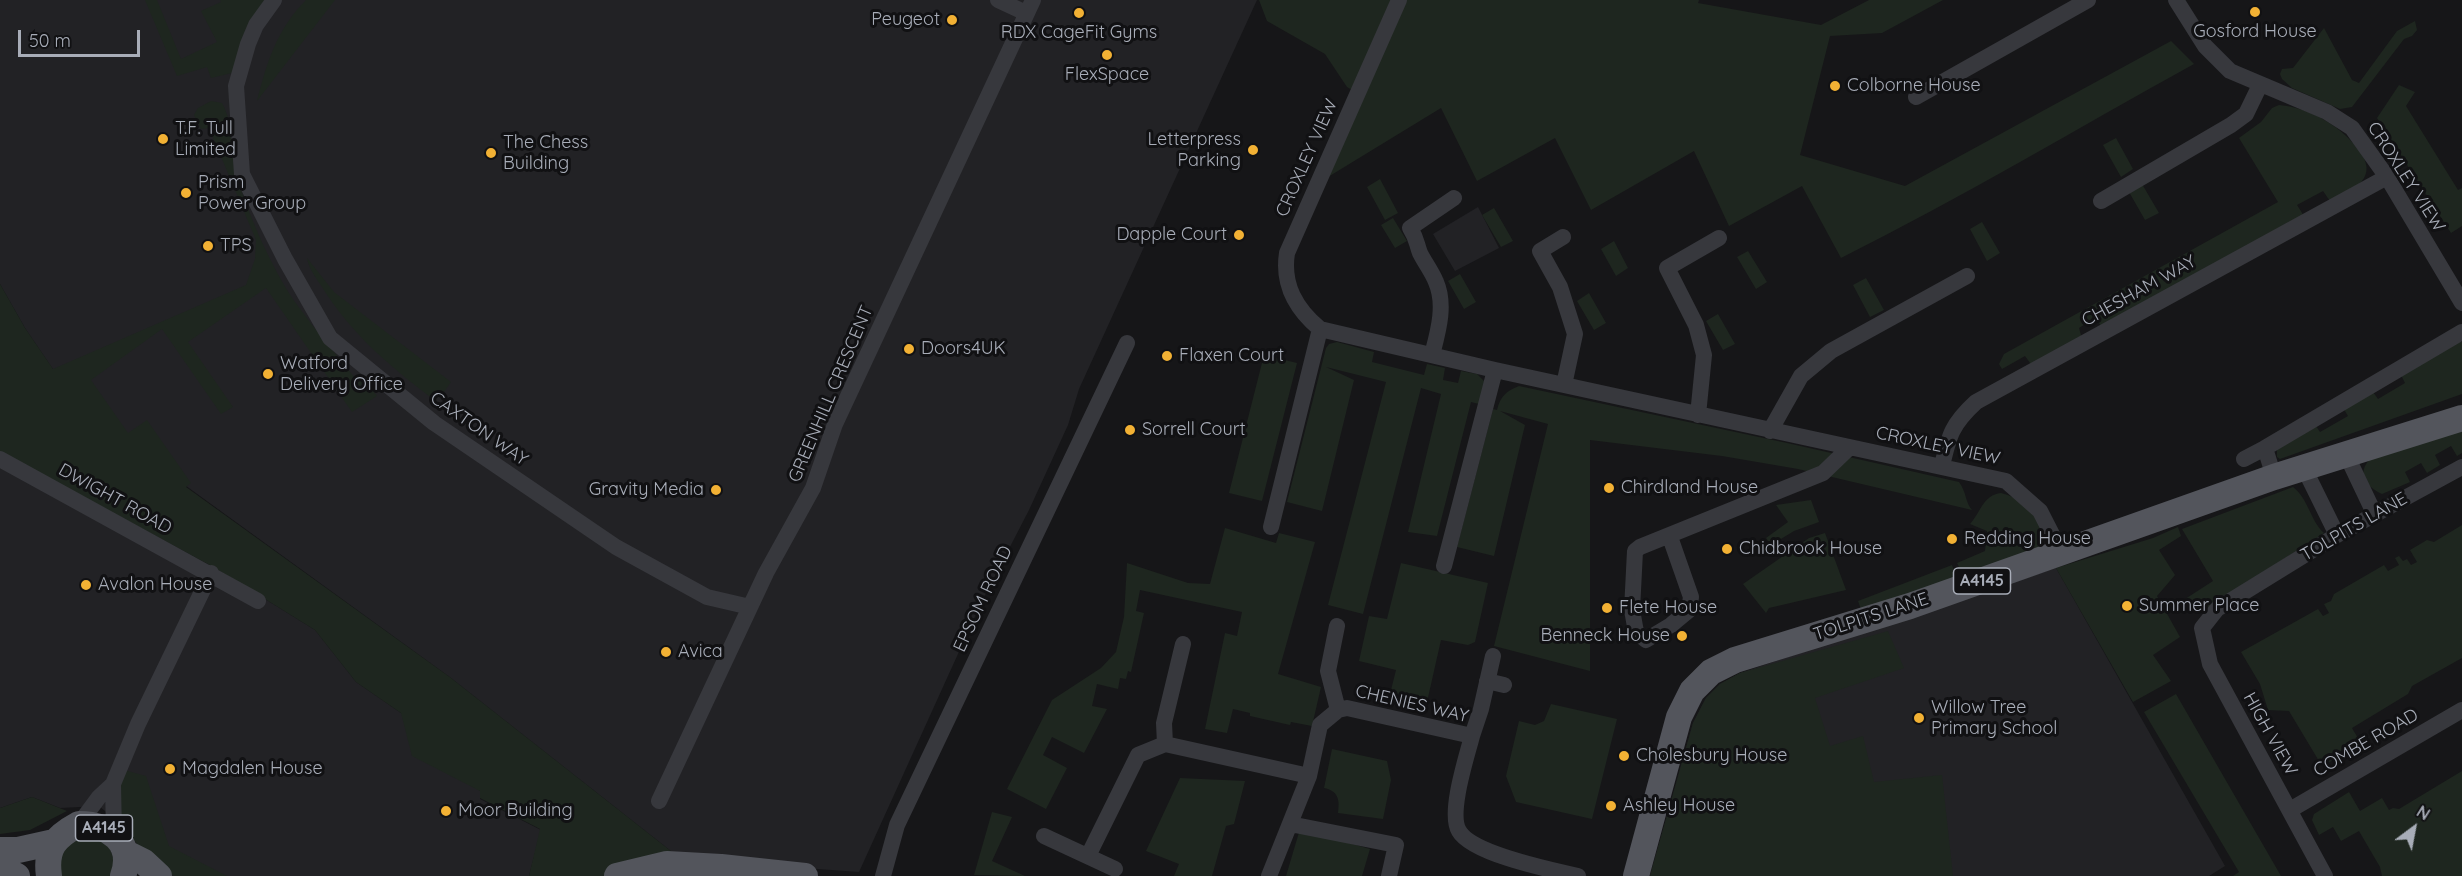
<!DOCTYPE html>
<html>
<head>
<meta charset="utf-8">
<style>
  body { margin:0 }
  #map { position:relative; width:2462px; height:876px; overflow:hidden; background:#161618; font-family:Quicksand,sans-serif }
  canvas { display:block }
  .north { position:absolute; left:2384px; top:798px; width:60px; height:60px; -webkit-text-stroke:4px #111113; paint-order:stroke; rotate:32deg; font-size:16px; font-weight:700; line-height:24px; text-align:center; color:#a8adb8 }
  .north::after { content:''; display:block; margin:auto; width:21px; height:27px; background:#a8adb8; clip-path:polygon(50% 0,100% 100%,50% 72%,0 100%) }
  .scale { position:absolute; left:18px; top:30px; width:122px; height:27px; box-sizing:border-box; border:3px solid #a8adb8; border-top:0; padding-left:8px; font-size:18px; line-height:21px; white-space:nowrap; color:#a8adb8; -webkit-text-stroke:4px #111113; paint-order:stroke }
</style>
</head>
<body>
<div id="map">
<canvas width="2462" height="876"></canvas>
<div class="north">N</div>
<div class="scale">50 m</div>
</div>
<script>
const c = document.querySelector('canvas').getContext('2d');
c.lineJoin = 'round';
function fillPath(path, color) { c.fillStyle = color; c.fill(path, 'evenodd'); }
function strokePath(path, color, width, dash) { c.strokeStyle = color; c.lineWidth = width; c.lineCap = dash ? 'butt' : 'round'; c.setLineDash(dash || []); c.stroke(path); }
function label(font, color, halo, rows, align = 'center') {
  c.font = font + ' Quicksand,sans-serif'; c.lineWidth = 6; c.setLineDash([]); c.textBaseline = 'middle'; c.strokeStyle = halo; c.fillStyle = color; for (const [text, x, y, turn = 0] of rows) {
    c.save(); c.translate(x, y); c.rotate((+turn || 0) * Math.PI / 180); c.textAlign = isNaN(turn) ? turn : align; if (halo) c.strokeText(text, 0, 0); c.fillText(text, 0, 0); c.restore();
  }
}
const built = new Path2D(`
  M 0,0 L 1257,0 L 1079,389 L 1068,425 L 1029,510 L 982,601 L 859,872 L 681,859 L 451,678 L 80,409 L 25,328 L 0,284 Z
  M 1478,207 L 1499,248 L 1455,271 L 1433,234 Z
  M 0,452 L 215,568 L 315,630 L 356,682 L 401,713 L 480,791 L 480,799 L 541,830 L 529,876 L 172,876 L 146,854 L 123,826 L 99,806 L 60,808 L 32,797 L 0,808 Z
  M 2056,568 L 2225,866 L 2209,876 L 1650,876 L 1693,723 L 1706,698 L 1720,684 L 1740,673 Z`);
const green = new Path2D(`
  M 145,0 L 157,0 L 181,59 L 217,42 L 201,11 L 221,2 L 220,0 L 275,0 L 232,73 L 211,78 L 207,67 L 177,76 Z
  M 306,0 L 335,0 L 257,101 C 267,62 277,29 306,0 Z
  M 1259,0 L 1699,0 L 1698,3 L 1821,25 L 1869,0 L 1943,0 L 1882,33 L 1830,36 L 1800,155 L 1905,186 L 2171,41 L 2194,64 C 2076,129 1961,198 1841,258 L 1802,186 L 1729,226 L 1694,151 L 1591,210 L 1555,138 L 1477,181 L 1441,108 L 1328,177 L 1364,97 L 1347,87 L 1325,54 L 1267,21 Z
  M 2415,21 L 2417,30 L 2412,36 L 2404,39 L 2352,107 L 2340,109 L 2292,88 L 2282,79 L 2280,74 L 2282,69 L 2293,68 L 2324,28 L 2352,80 L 2359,83 L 2397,31 Z
  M 2399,85 L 2415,92 L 2406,106 L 2458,190 L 2462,188 L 2462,226 L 2451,233 L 2377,118 Z
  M 211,101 L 222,103 C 235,126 229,153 237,178 C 250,218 273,272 298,306 C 316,331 336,354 355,378 L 367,382 L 377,396 L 352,412 L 266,288 L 188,342 L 233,407 L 221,414 L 162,329 L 91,380 L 128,433 L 147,420 L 191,483 L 186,487 L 451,678 L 681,859 L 690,876 L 529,876 L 540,829 L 480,798 L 480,791 L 412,756 L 401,713 L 356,682 L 315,630 L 215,568 L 0,452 L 0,284 L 25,328 L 53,369 L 246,285 L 255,259 L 256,240 L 209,128 L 201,129 L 194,115 L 198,108 Z
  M 2279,105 C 2311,108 2343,127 2361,153 C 2366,161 2369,169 2364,178 C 2358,189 2341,195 2330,201 L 2323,191 L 2297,205 L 2304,216 L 2102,327 L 2095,318 L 2079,328 L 2082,339 L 2033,367 L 2025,356 L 2002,369 L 1999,364 L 2004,354 L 2278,202 L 2239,138 L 2261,122 L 2272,108 Z
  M 2116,138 L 2133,169 L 2121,177 L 2103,145 Z
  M 1380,179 L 1398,213 L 1385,220 L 1367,187 Z
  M 2142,184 L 2159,213 L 2145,220 L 2129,192 Z
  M 1494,208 L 1513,241 L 1501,247 L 1482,215 Z
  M 1393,218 L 1407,241 L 1395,248 L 1381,225 Z
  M 1982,222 L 2000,253 L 1987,261 L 1970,229 Z
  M 1614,241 L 1628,268 L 1616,276 L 1601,249 Z
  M 1748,251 L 1767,282 L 1756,289 L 1737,257 Z
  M 307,258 L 334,292 L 451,382 L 444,392 L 436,398 L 429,396 C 387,364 350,332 322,287 C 316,278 309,269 307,258 Z
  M 1460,274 L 1476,302 L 1464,309 L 1448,281 Z
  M 1866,278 L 1884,310 L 1870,317 L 1853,285 Z
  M 1589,293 L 1606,323 L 1594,330 L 1577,301 Z
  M 1718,314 L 1735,344 L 1723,350 L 1706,321 Z
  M 2454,341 L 2462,342 L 2462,394 L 2280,459 L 2277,457 L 2277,449 L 2314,423 L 2320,432 L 2348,416 L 2342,406 L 2371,389 L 2378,399 L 2405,383 L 2400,373 Z
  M 1337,342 L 1374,352 L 1372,362 L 1424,375 L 1427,364 L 1445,368 L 1443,380 L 1458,383 L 1461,371 L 1477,374 L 1486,383 L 1483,405 L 1471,402 L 1437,536 L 1408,532 L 1441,394 L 1421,388 L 1363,614 L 1328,605 L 1386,382 L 1326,367 L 1354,380 L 1322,511 L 1287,502 L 1326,348 L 1329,344 Z
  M 1264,355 L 1297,363 L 1262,501 L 1229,493 Z
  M 1519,386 L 1787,443 L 1959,482 C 1967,493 1965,502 1972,510 L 1798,469 L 1722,456 L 1590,440 L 1590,671 L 1494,646 L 1548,424 L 1500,411 L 1525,425 L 1494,556 L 1457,547 L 1493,409 L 1497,410 C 1500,397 1506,391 1519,386 Z
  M 2462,428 L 2462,453 L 2457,456 L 2451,446 L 2435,455 L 2440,465 L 2427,473 L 2421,463 L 2405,472 L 2410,482 L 2382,494 C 2365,486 2356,473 2371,458 Z
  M 2293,487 C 2308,498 2311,522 2324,533 L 2213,605 L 2197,613 L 2186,608 L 2182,601 L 2213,581 L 2182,529 Z
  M 2001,493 C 2024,498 2049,521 2043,546 L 1966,580 L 1957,563 L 1985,551 L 1987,531 L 1970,524 C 1981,512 1983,495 2001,493 Z
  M 1811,500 L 1819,522 L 1794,531 L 1771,545 L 1766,538 L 1788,522 L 1776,505 Z
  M 2462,525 L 2462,658 L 2412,686 L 2408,694 L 2352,728 L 2362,745 L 2322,766 L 2289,711 L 2268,710 L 2260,684 L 2241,652 L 2318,609 L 2323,616 L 2329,613 L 2324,604 L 2331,601 L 2334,594 L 2384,565 L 2388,571 L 2399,565 L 2395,558 L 2399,556 L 2403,561 L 2407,559 L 2411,565 L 2417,562 L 2410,550 L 2427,540 L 2434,542 Z
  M 2178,527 L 2181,536 L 2159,550 L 2175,575 L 2157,596 L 2180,637 L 2153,655 L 2171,681 L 2133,702 L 2056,568 L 2153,538 Z
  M 1225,528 L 1276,543 L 1279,533 L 1315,542 L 1278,674 L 1321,687 L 1312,726 L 1291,722 L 1290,725 L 1250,716 L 1250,713 L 1233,709 L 1227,733 L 1205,729 L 1225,633 L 1237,636 L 1242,612 L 1140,590 L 1136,611 L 1144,613 L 1131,672 L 1128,671 L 1126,679 L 1120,678 L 1118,689 L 1097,684 L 1092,706 L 1107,709 L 1084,753 L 1052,737 L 1043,755 L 1067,768 L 1046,809 L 1007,789 L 1052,700 L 1101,668 L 1116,652 L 1124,617 L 1127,563 L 1188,583 L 1210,584 Z
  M 1825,533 L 1846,590 L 1769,608 L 1766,613 L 1743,584 L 1809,538 Z
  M 1401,563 L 1488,583 L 1475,642 L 1468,645 L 1441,640 L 1427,702 L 1390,694 L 1396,670 L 1359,661 L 1369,616 L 1387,619 Z
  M 1952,565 L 1958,581 L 1863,615 L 1858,601 Z
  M 1888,631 L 1904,668 L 1815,698 L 1830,746 L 1863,736 L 1874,782 L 1942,775 L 1953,876 L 1650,876 L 1693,723 L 1706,698 L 1720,684 L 1740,673 Z
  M 2176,694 L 2281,876 L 2233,876 L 2239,872 L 2144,712 Z
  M 1551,704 L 1617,719 L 1592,819 L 1516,802 L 1506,776 L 1519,721 L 1535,725 L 1544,721 Z
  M 1332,749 L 1387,761 L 1391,780 L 1383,819 L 1338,813 C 1340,799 1338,791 1324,788 Z
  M 124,770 L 146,776 L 169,846 L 227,876 C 211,876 191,876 175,876 C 157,872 121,829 119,811 C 117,798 119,782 124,770 Z
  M 2462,771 L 2462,876 L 2382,876 L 2380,867 L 2359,831 L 2341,841 L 2333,827 L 2319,835 L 2312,820 L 2314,814 L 2349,792 L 2360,811 L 2382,798 L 2389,810 L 2393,808 L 2399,809 Z
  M 1180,778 L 1245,781 L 1234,824 L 1226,826 L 1212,876 L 1174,876 L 1179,864 L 1146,851 Z
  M 32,797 L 67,811 L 30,830 L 0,834 L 0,808 Z
  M 992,812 L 1012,817 L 992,861 L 1025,876 L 974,875 Z
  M 1300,829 L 1370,849 L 1362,876 L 1286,876 Z
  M 85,836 C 111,839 115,853 114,876 L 60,876 C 58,855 62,841 85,836 Z`);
const minor = new Path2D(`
  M 274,0 L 256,25 L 248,44 L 236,86 L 242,174 L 285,259 L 330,338 L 434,423 L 616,547 L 707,597 L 750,607
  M 998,0 L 1026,13
  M 1399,0 L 1287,253 C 1282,285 1296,309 1320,329 L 1495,370 L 2006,481 L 2040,511 L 2062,554
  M 2176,0 L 2205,46 L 2230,71 L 2327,112 L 2352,128 L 2387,177 L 2462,303
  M 1916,97 L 2088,0
  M 2101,201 L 2231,125 L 2246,114 L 2260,85
  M 1563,237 L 1540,251 L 1560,287 L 1575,334 L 1564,385
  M 1432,355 C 1438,332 1446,305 1436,282 C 1432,272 1425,263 1420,253 C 1416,242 1417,239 1410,228 L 1454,198
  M 1698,415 L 1704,355 L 1696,325 L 1667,268 L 1719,238
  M 1770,431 L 1801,376 L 1831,351 L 1967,276
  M 2346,454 L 2375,515
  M 0,459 L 258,601
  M 2244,459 L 2265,448
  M 1942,466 C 1949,435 1952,424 1976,402 L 2387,177
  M 2304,468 L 2337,535
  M 2274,477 L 2265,448 L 2462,332
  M 1271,527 L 1320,329
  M 1670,537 L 1691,597 L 1689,610 L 1671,625 L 1646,640 L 1636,632 L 1632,610 L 1635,551 L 1640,547 L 1823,473 L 1850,447
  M 1444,566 L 1495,370
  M 1337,626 L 1328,671 L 1338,710
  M 1487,681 L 1504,685
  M 1472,736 L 1481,709 L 1493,656
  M 1165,744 L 1164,723 L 1183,644
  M 659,801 L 766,573 L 813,488 L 835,424 L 1033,0
  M 2290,810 L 2462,710
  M 79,824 L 99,797 L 113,784
  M 1290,824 L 1396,845 L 1389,876
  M 114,834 L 113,784 L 138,724 L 211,573
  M 1044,836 L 1115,869
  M 1088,856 L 1138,755 L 1165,744 L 1309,776
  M 883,876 L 897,825 L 1127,343
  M 1269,876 L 1309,776 L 1320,725 L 1338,710 L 1347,708 L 1472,736 C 1467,756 1448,813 1459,831 C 1472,854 1551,870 1578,876
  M 2325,876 L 2210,664 L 2202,628 L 2217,609 L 2337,535 L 2462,467`);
const primary = new Path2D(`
  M 0,850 L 18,850 L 54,842
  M 126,853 L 144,862 L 159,876
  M 0,867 L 17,876
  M 49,876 C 45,848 55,837 79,824 C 109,824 135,843 123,876
  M 617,876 L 667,864 L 721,867 L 805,876
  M 1636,876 L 1679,717 L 1692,691 L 1711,672 L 1735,660 L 1910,606 L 2274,477 L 2462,418`);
const markers = [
  [2255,12,6,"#f2b134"],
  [1079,13,6,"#f2b134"],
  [952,20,6,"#f2b134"],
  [1107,55,6,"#f2b134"],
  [1835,86,6,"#f2b134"],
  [163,139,6,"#f2b134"],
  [1253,150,6,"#f2b134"],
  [491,153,6,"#f2b134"],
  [186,193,6,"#f2b134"],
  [1239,235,6,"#f2b134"],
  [208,246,6,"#f2b134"],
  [909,349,6,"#f2b134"],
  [1167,356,6,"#f2b134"],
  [268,374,6,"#f2b134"],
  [1130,430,6,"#f2b134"],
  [1609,488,6,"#f2b134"],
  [716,490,6,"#f2b134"],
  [1952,539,6,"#f2b134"],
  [1727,549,6,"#f2b134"],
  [86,585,6,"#f2b134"],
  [2127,606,6,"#f2b134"],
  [1607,608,6,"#f2b134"],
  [1682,636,6,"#f2b134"],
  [666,652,6,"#f2b134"],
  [1919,718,6,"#f2b134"],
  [1624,756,6,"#f2b134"],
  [170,769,6,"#f2b134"],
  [1611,806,6,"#f2b134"],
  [446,811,6,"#f2b134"]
];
const shields = [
  [1982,581,57],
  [104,828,57]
];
const shieldNames = [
  ["A4145",1982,581],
  ["A4145",104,828]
];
const poiNames = [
  ["Peugeot",940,20,"right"],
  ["Gosford House",2255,32,"center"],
  ["RDX CageFit Gyms",1079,33,"center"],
  ["FlexSpace",1107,75,"center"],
  ["Colborne House",1847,86],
  ["T.F. Tull",175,129],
  ["Limited",175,150],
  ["Letterpress",1241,140,"right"],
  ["Parking",1241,161,"right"],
  ["The Chess",503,143],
  ["Building",503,164],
  ["Prism",198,183],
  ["Power Group",198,204],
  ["Dapple Court",1227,235,"right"],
  ["TPS",220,246],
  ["Doors4UK",921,349],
  ["Flaxen Court",1179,356],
  ["Watford",280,364],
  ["Delivery Office",280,385],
  ["Sorrell Court",1142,430],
  ["Chirdland House",1621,488],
  ["Gravity Media",704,490,"right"],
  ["Redding House",1964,539],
  ["Chidbrook House",1739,549],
  ["Avalon House",98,585],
  ["Summer Place",2139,606],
  ["Flete House",1619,608],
  ["Benneck House",1670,636,"right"],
  ["Avica",678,652],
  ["Willow Tree",1931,708],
  ["Primary School",1931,729],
  ["Cholesbury House",1636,756],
  ["Magdalen House",182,769],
  ["Ashley House",1623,806],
  ["Moor Building",458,811]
];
const streetNames = [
  ["CROXLEY VIEW",1307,158,-66],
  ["CROXLEY VIEW",2406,177,57],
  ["CHESHAM WAY",2139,291,-29],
  ["GREENHILL CRESCENT",831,394,-67],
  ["CAXTON WAY",479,429,35],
  ["CROXLEY VIEW",1938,446,12],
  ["DWIGHT ROAD",115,499,29],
  ["TOLPITS LANE",2354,527,-30],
  ["EPSOM ROAD",983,599,-65],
  ["TOLPITS LANE",1871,617,-18],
  ["CHENIES WAY",1412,704,13],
  ["HIGH VIEW",2270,734,61],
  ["COMBE ROAD",2366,743,-30]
];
fillPath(built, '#222225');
fillPath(green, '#1e261f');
strokePath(minor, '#37383d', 16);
strokePath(primary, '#53555c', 26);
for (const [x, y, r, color] of markers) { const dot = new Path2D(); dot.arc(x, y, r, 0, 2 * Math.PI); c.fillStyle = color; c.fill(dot); strokePath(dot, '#111113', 2); }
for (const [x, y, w] of shields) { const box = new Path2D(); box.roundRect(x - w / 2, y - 13, w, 26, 4.5); c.fillStyle = '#111113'; c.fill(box); strokePath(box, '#a8adb8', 1.5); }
label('bold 16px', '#a8adb8', null, shieldNames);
label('18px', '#a8adb8', '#111113', poiNames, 'left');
label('18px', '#a8adb8', '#111113', streetNames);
</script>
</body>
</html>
